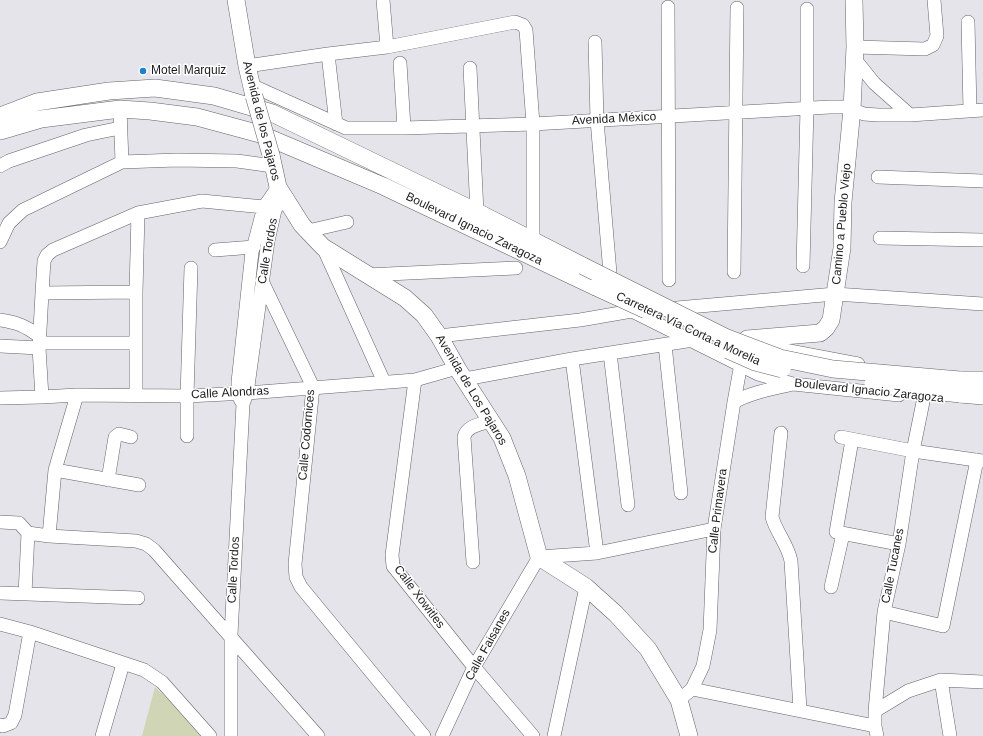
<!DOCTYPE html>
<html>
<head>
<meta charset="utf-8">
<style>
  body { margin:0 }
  canvas { display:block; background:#e5e4ea }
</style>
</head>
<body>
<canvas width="983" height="736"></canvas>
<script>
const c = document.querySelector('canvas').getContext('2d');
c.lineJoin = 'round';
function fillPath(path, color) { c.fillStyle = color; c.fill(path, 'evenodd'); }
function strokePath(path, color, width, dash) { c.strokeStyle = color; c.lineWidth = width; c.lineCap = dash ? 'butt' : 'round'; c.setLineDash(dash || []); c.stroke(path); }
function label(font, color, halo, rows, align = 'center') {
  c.font = font + ' Helvetica,sans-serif'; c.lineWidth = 3; c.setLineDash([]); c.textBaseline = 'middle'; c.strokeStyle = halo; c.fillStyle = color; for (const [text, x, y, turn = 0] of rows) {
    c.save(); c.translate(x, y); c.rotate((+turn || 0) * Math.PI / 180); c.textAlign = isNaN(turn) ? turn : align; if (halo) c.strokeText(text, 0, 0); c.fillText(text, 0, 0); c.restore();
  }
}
const green = new Path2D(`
  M 155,687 L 206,736 L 142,736 Z`);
const minor = new Path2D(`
  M 383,0 L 387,47
  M 668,7 L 669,280
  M 968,22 L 970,111
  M 595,42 L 597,120 L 610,273
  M 855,47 L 925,49 L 933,45 L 937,36 L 934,0
  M 328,54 L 336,124
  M 854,58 L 874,83 L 910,115
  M 400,63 L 404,128
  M 247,66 L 328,54 L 387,47 L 515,22 L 523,25 L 526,30 L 533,124 L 533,241
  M 470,68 L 477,212
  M 253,86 L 346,128 L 404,128 L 533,124 L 830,107 L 846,107 L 864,114 L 878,115 L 910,115 L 983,110
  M 120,109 L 122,162
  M 0,166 L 9,161 L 86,135 L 120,128
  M 878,177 L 983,181
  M 308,231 L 347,222
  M 880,238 L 983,240
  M 0,242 L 9,223 L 23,210 L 122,162 L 177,160 L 237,161 L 273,166
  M 323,247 L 384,382
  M 215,250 L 254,247
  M 803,266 L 807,108 L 807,9
  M 734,272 L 737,8
  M 366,275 L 516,268
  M 262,281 L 313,387 L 295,564 L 296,577 L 301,587 L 424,736
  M 42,293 L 136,292
  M 677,308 L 835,294 L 983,304
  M 632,311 L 758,374 L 793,384 L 899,395
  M 0,320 C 18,323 24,325 39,336
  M 439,336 L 580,320 L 632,311
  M 39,343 L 135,343
  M 665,345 L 681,493
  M 765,345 L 779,349 L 858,364
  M 0,346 L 39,348
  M 610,353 L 628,505
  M 572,359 L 597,553
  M 465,379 L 572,359 L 693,340
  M 415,380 L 392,555 L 393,566 L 474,667 L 533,736
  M 136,396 L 136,292 L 138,213
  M 42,397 L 39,348 L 42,293 L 44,261 L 47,255 L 53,250 L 138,213 L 202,201 L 264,207 L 275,210
  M 0,398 L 42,397 L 77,395 L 187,396 L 247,393 L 415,380 L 457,368
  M 241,401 L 238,394 L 238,382 L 252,252 L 264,207 L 278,187
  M 734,402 C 752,392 772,389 793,384
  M 781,433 L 772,517 C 776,532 788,545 791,561 L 800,710
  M 187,436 L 187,396 L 191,268
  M 841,437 L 913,451 L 983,461
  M 852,440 L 836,532 L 899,544
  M 55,470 L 139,485
  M 108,480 L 115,437 L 119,434 L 131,437
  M 0,522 L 19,523 L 28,533
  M 28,533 L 49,536 L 136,541 L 146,544 L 154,550 L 318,736
  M 49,536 L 55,470 L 77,395
  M 473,562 L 464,437 C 467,425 482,424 491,421
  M 831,587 L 843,534
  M 0,593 L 138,598
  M 25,594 L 28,533
  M 884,612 L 943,626 L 977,460
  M 0,624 L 30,632 L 144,670 L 162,682 L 210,736
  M 941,680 L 950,736
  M 692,689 L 875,726
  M 679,700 L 692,689 L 703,666 L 710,630 L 714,529 L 734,402 L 742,358
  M 875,711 L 908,691 L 941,680 L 983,682
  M 0,725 L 3,726 L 11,723 L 15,715 L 30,632
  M 102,736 L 123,664
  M 231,736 L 231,635 L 243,404 L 247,393 L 268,241 L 275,210 L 284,195
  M 442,736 L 474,667 L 539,557 L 597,553 L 714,529
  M 554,736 L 586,587
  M 877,736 L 875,726 L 875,711 L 884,612 L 899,544 L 913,451 L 924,397`);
const major = new Path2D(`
  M 236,0 L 247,66 L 254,96
  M 0,116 L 37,102 L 109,91 L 155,88 L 214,96 L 272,113 L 477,212 L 583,266
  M 0,131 L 41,119 L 120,109 L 150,111 L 197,117 L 260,134 L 383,186 L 596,287
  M 271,155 L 278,187 L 302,225 L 323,247 L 405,298 L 424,315 L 439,336 L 457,368 L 502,438 L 517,476 L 539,557 L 586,587 L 616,614 L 648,649 L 679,700 L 689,736
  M 747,339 L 820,333 L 826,328 L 831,320 L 842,248 L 843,202 L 852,109 L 855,47 L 854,0
  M 960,380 L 983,380
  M 960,394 L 983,396`);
const majorBridge = new Path2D(`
  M 254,96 L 271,155
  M 583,266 L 727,338 L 780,358 L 833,369 L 960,380
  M 596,287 L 646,310
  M 728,350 L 755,362 L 782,369
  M 873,384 L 960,394`);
const markers = [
  [143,71,4,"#1f7fcb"]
];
const poiNames = [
  ["Motel Marquiz",151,71]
];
const streetNames = [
  ["Avenida México",614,119,-3],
  ["Avenida de los Pajaros",261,121,76],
  ["Camino a Pueblo Viejo",842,224,-85],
  ["Boulevard Ignacio Zaragoza",474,229,26],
  ["Calle Tordos",268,251,-80],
  ["Carretera Vía Corta a Morelia",688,329,25],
  ["Avenida de Los Pajaros",471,390,59],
  ["Boulevard Ignacio Zaragoza",869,391,6],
  ["Calle Alondras",230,393,-3],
  ["Calle Codornices",307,435,-85],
  ["Calle Primavera",718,511,-83],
  ["Calle Tucanes",893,566,-79],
  ["Calle Tordos",234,570,-87],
  ["Calle Xowitles",419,597,53],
  ["Calle Faisanes",488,645,-61]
];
fillPath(green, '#d0d5b6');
strokePath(minor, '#646368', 14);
strokePath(major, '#646368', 18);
strokePath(minor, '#fff', 13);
strokePath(major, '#fff', 17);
strokePath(majorBridge, '#646368', 18, []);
strokePath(majorBridge, '#fff', 17);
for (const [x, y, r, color] of markers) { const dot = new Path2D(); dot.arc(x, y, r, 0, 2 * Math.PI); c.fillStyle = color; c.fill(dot); strokePath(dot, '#fff', 1.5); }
label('12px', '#1b1b1d', '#fff', poiNames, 'left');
label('12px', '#1b1b1d', '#fff', streetNames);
</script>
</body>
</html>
